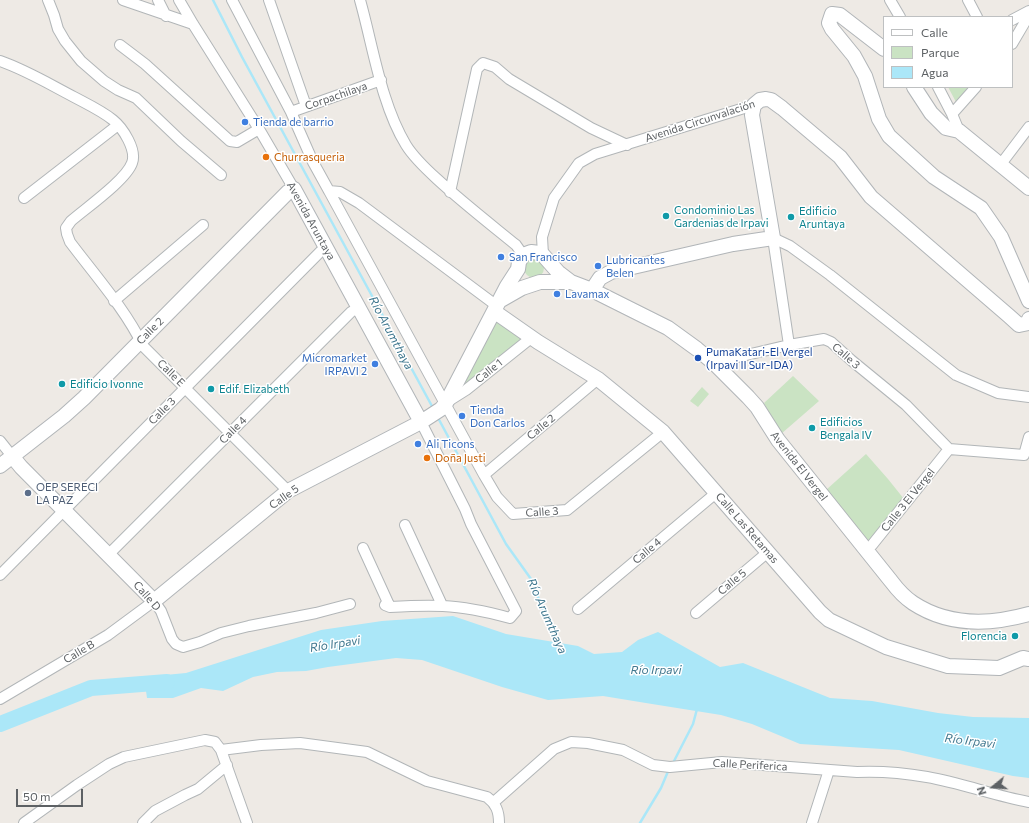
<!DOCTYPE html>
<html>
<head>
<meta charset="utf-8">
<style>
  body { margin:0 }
  #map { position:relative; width:1029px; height:823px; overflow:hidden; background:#eeeae5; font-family:Commissioner,sans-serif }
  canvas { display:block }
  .legend { position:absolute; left:883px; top:16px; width:130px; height:72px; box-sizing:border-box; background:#fff; border:1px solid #bec0c1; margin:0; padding:5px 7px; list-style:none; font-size:12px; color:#5d6164 }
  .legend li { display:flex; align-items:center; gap:8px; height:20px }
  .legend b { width:20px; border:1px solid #bec0c1 }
  .north { position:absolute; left:973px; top:767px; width:40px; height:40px; -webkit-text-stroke:3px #fff; paint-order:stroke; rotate:252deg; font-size:11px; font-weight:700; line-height:16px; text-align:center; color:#5d6164 }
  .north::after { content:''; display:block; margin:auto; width:14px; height:18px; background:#5d6164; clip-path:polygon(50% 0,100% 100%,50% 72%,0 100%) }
  .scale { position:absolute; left:16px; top:789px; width:67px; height:18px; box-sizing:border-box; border:2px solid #5d6164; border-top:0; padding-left:5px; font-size:12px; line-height:14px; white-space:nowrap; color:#5d6164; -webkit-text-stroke:3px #fff; paint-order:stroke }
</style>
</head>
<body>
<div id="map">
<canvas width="1029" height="823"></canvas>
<ul class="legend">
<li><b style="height:5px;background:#fff"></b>Calle</li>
<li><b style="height:11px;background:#cae3c3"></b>Parque</li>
<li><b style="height:11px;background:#abe7f8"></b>Agua</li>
</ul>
<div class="north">N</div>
<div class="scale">50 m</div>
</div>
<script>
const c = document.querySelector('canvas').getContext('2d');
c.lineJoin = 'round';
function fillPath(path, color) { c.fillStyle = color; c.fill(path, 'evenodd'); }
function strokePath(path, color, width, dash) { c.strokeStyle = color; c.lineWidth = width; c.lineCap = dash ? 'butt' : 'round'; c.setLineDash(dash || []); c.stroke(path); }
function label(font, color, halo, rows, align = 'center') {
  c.font = font + ' Commissioner,sans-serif'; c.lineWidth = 3; c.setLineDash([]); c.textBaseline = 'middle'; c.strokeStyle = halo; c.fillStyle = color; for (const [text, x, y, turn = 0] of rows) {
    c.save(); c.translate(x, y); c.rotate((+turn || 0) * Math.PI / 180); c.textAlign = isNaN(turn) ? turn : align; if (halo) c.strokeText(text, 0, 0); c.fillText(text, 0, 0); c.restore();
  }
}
const green = new Path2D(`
  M 948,87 L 968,87 L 956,102 Z
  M524 268a10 10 0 1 1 20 0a10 10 0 1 1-20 0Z
  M 498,321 L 521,336 L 521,342 L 465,387 L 463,386 L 462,384 L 495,324 Z
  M 793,376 L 819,401 L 781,434 L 764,403 Z
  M 702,387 L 709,394 L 698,407 L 690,401 Z
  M 866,454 L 888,479 L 904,499 L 870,542 L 868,541 L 826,490 Z`);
const water = new Path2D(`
  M 453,616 L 506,634 L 578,646 L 594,654 L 622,652 L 638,640 L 658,632 L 720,667 L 743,663 L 830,698 L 872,701 L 938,713 L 973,717 L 1029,718 L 1029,778 L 1013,776 L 899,750 L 800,744 L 752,724 L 721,715 L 652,704 L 603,696 L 548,700 L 502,687 L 422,660 L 396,658 L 328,667 L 306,671 L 277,672 L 253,677 L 223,691 L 201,688 L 173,698 L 147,698 L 144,677 L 186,673 L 321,630 L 382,621 Z`);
const stream = new Path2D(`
  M 213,0 L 242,57 L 433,408
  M 437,416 L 506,544 L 531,579 L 549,626 L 558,644
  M 672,765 L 693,724 L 697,709
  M 640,823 L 661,788 L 669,769`);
const river = new Path2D(`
  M 0,724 L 91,688 L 167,682`);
const street = new Path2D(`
  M 48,0 L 54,15 L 58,29 L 65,41 L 81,61 L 104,81 L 118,90 L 136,98 L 181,141 L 221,175
  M 123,0 L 193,24
  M 158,0 L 166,16
  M 179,0 L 193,24 L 259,129 L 294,189
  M 232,0 L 291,112 L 313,162 L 329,191 L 340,192 L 359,203 L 497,306
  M 269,0 L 306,106
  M 360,0 C 373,46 381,104 406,145 C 414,158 426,169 437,179 C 462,202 489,223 516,245 L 523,255
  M 890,0 L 900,17
  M 968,0 L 977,17
  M 1012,20 L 1029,11
  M 1012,44 L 1029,15
  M 120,45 L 145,64 L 230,141 L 237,142 L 259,129
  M 0,61 C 26,70 49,84 74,97 C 87,104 102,111 113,120 C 123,128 137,150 132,163 C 126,180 86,208 71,221 L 66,228 L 67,234 L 70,242 C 94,274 126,310 143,346 L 288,491
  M 938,87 L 952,114 L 959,131
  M 291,112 L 381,80
  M 952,114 L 976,87
  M 1001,164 L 1029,127
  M 329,191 L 484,475 L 497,497 L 513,514 L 567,510 L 663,432
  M 450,192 L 477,69 L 483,63 L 495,67 L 509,79 L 591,128 L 627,145
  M 24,198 L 118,125
  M 773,238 L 790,246 L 830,275 L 956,375 L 998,393 L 1029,397
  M 773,238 L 789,345
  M 543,255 L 542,237 L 554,198 L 579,163 L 595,154 L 754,105
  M 114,301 L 203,225
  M 716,365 L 721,361 L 789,345 L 824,339 L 831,342 L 851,360 L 906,405 L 949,449
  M 447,402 L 466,390 L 531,338
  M 0,441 L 12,456
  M 949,449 L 1024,455 L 1029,437
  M 484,475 L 598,379
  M 405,525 L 442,605
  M 363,548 L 390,607
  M 866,550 L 872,545 L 949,449
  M 109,554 L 351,312 L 358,308
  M 0,575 L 320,252 L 326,248
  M 385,605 L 390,607 C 407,606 425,605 443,606 C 465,607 488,612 510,618 L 516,611 L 471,524 L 465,509 L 421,422
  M 578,609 L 716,493
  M 696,613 L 768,552
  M 0,699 L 108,635 L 154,601 L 161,611 L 172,639 L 176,644 L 183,647 L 200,642 L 221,633 L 249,626 L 316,613 L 350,604
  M 221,750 L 261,745 L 300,743 L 367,752 L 427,781 L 487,797 C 496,804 499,811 499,823
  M 494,802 L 554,749 L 571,742 L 588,743 L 623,750 L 653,765 L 670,767 L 722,762 L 857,772 C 880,771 904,773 927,777 C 962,783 995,796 1029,802
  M 24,823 L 77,785 L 109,764 L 124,757 L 205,740 L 215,742 L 221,750 L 247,823
  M 143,823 L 155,811 L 185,795 L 198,789 L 227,765
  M 812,823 L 829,770`);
const secondary = new Path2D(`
  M 884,49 L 840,15 L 832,14 L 829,23 L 832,29 L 854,56 L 865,76 L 879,119 L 889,136 L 934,177 L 981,208 L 1001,237 L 1029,301
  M 914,87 L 931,113 L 946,128 L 959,131 L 1029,188
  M 592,290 L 600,278 L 611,272 L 733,244 L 773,238 L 752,115 L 754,105 L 760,100 L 766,99 L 771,100 L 782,108 L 840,157 L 871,197 L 1009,316 L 1019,325 L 1028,323 L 1029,319
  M 501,300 L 522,288 L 540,282 L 571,282
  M 495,312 L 538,342 L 598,379 L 663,432 L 820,612 L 829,620 L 886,647 L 948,666 L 999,668 L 1023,658 L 1029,659
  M 12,456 L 21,467 L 154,601 L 288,491 L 421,422 L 441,409 L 446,403 L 507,286 L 518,269 L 519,262 L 523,255 L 531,252 L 540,253 L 543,255 L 558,272 L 571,282 L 592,290 L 668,328 L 697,349 L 716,365 L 748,397 L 757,407 L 778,440 L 891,581 C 897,589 904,597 913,603 C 948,626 990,625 1029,614
  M 0,466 L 64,416 L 84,398 L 288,192 L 294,189 L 421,422`);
const markers = [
  [245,122,4,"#3f7fe0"],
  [266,157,4,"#e8710a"],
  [666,216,4,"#0f9aa8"],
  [791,217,4,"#0f9aa8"],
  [501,257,4,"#3f7fe0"],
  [598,266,4,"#3f7fe0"],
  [557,294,4,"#3f7fe0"],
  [698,358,4,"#1a4fb4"],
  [375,364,4,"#3f7fe0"],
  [62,384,4,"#0f9aa8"],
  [211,389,4,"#0f9aa8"],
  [462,416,4,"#3f7fe0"],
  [812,428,4,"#0f9aa8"],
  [418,444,4,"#3f7fe0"],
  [427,458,4,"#e8710a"],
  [28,493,4,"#5c6f8a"],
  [1015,636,4,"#0f9aa8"]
];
const streetNames = [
  ["Corpachilaya",336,96,-19],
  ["Avenida Circunvalación",700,121,-18],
  ["Avenida Aruntaya",311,221,61],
  ["Calle 2",150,331,-45],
  ["Calle 3",846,356,41],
  ["Calle 1",489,371,-39],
  ["Calle E",171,373,44],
  ["Calle 3",162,411,-45],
  ["Calle 2",541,427,-40],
  ["Calle 4",233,430,-45],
  ["Avenida El Vergel",799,466,52],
  ["Calle 5",284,497,-35],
  ["Calle 3 El Vergel",908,500,-51],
  ["Calle 3",542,512,-4],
  ["Calle Las Retamas",747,528,49],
  ["Calle 4",647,551,-40],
  ["Calle 5",732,582,-40],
  ["Calle D",147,596,49],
  ["Calle B",79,652,-31],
  ["Calle Periferica",750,765,3]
];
const shopNames = [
  ["Tienda de barrio",253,122],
  ["San Francisco",509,257],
  ["Lubricantes",606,260],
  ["Belen",606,273],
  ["Lavamax",565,294],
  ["Micromarket",367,358,"right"],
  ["IRPAVI 2",367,371,"right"],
  ["Tienda",470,410],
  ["Don Carlos",470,423],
  ["Ali Ticons",426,444]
];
const foodNames = [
  ["Churrasqueria",274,157],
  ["Doña Justi",435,458]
];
const cultureNames = [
  ["Condominio Las",674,210],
  ["Gardenias de Irpavi",674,223],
  ["Edificio",799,211],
  ["Aruntaya",799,224],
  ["Edificio Ivonne",70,384],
  ["Edif. Elizabeth",219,389],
  ["Edificios",820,422],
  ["Bengala IV",820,435],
  ["Florencia",1007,636,"right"]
];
const transitNames = [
  ["PumaKatari-El Vergel",706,352],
  ["(Irpavi II Sur-IDA)",706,365]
];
const serviceNames = [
  ["OEP SERECI",36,487],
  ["LA PAZ",36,500]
];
const waterNames = [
  ["Río Arumthaya",391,333,62],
  ["Río Arumthaya",547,616,66],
  ["Río Irpavi",335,644,-9],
  ["Río Irpavi",656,670],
  ["Río Irpavi",970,741,7]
];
fillPath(green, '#cae3c3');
fillPath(water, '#abe7f8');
strokePath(stream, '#abe7f8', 2.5);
strokePath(river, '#abe7f8', 16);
strokePath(street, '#b2b6b8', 12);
strokePath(secondary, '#b1b5b8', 16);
strokePath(street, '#fff', 10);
strokePath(secondary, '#fff', 14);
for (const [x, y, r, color] of markers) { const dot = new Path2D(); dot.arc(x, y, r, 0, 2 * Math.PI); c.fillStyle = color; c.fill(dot); strokePath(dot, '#fff', 1.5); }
label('11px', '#5d6164', '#fff', streetNames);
label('11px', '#366cbe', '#fff', shopNames, 'left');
label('11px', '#c56008', '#fff', foodNames, 'left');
label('11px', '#0d838f', '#fff', cultureNames, 'left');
label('11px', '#164399', '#fff', transitNames, 'left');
label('11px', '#4e5e75', '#fff', serviceNames, 'left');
label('italic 12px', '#40788f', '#fff', waterNames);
</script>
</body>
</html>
